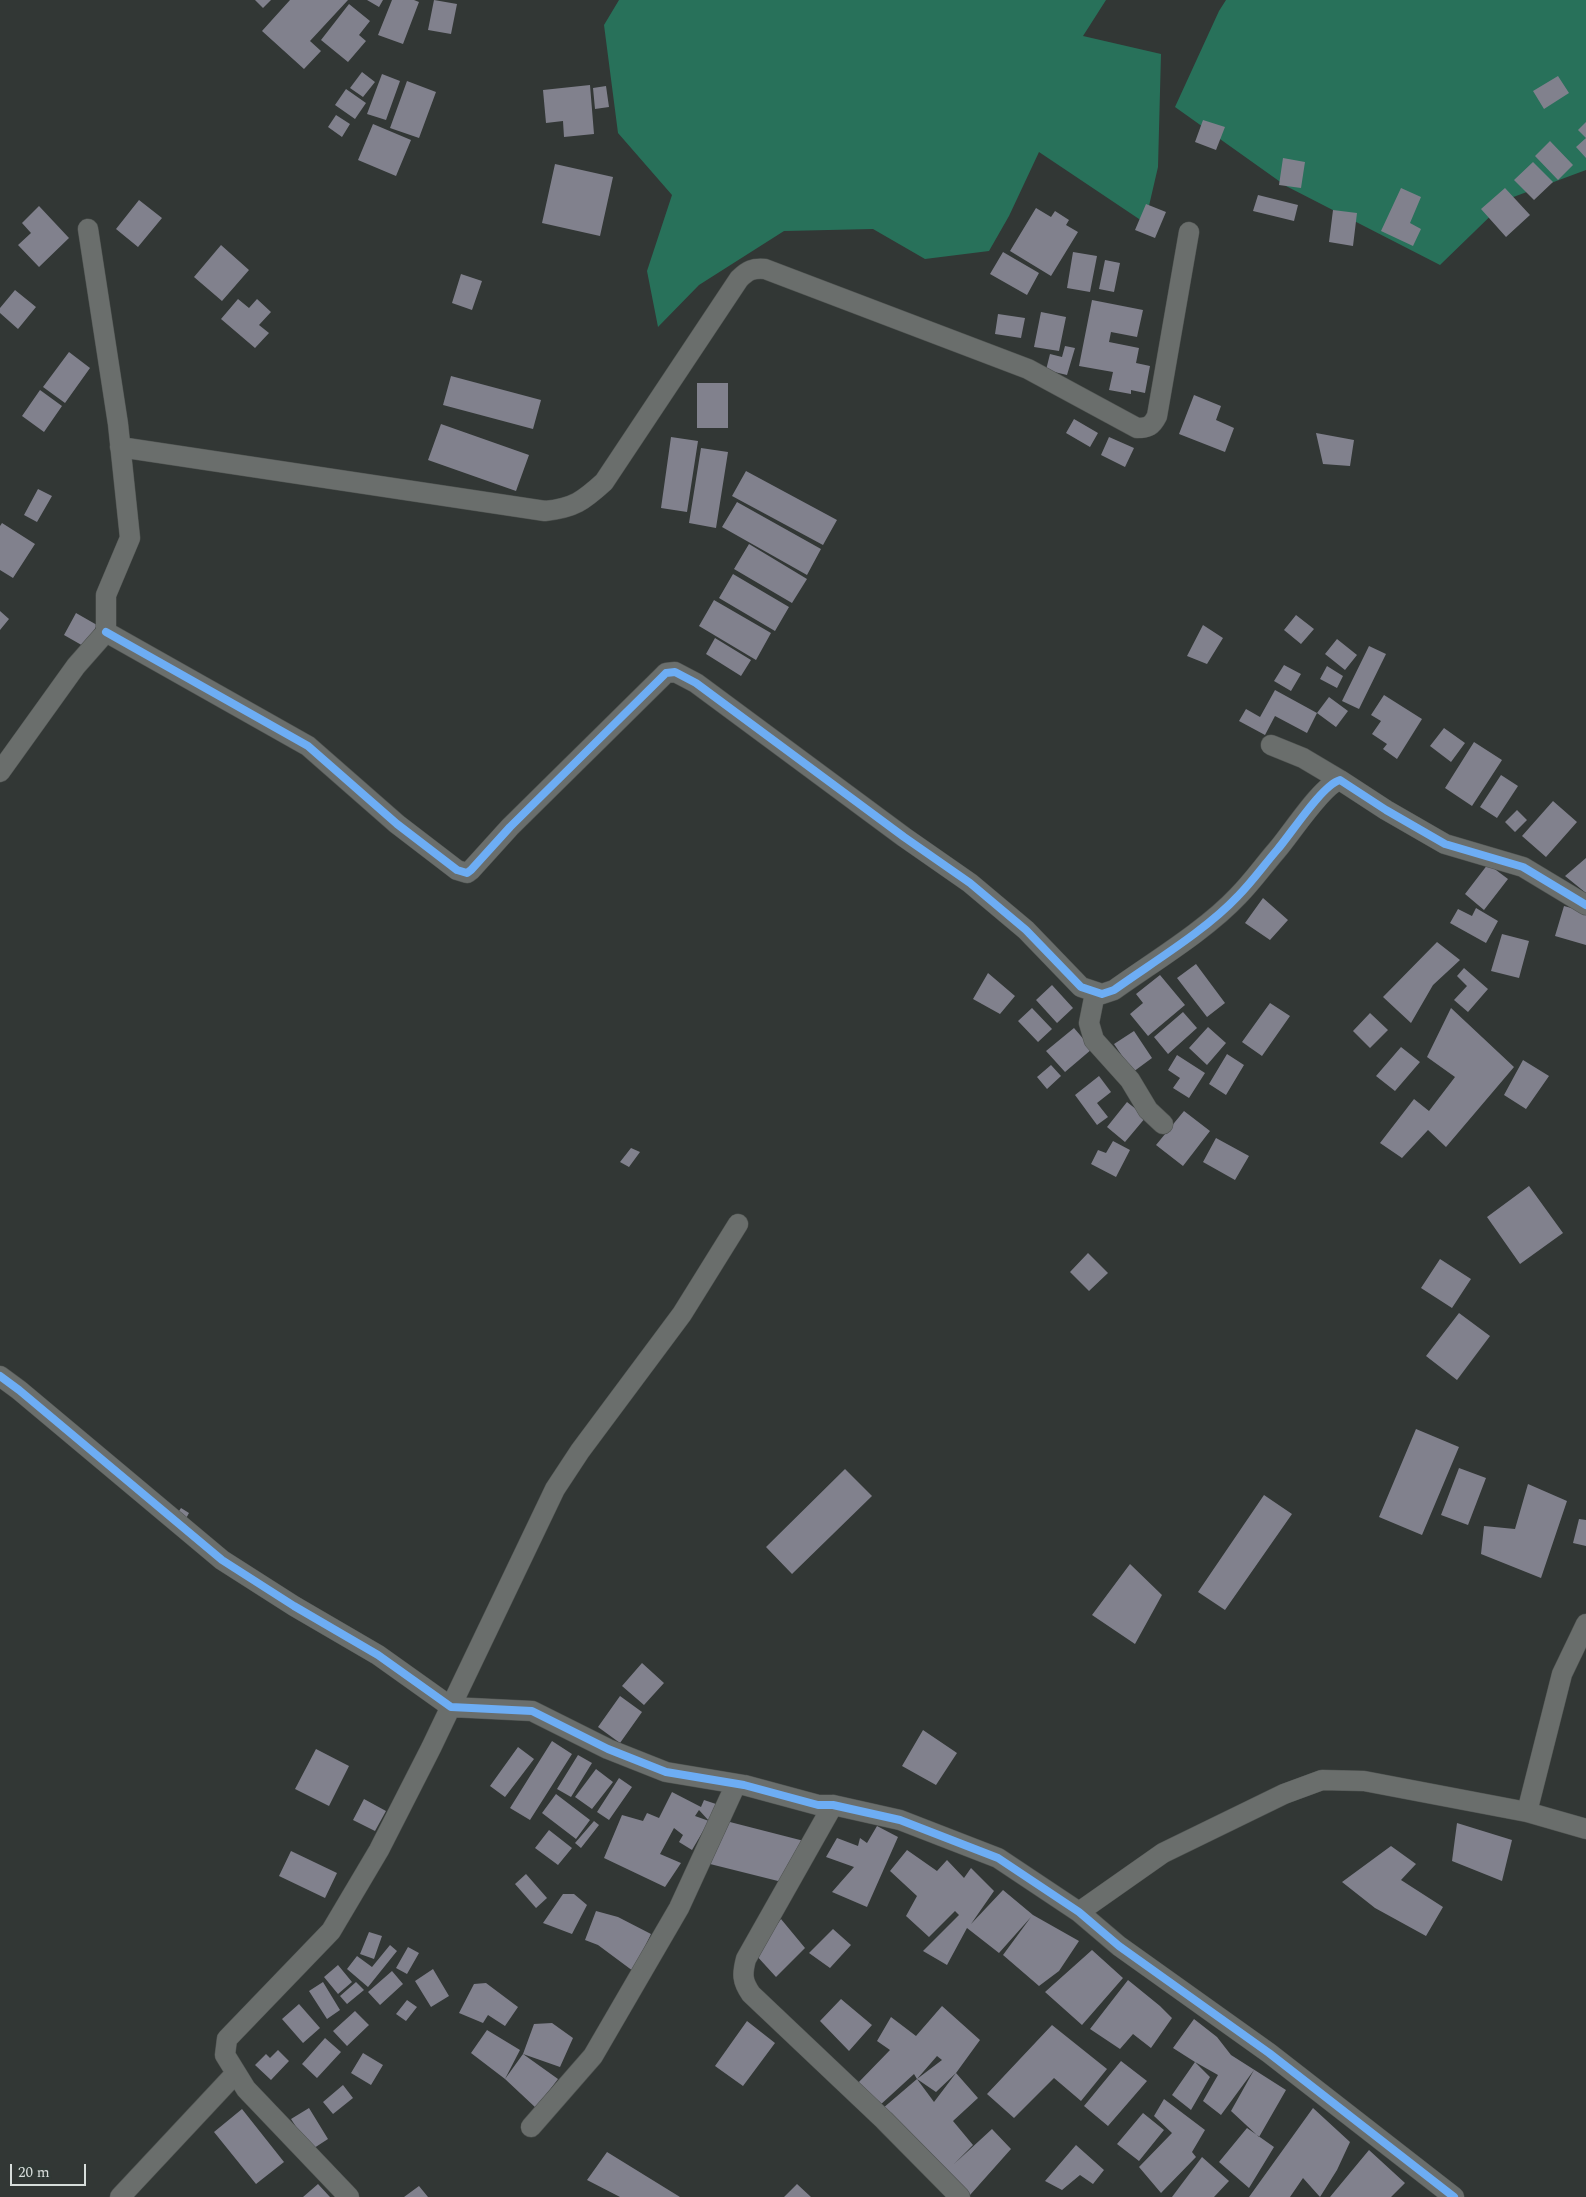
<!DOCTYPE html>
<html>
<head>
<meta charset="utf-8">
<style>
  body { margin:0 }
  #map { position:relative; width:1586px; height:2197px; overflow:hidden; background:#323735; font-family:Spectral,serif }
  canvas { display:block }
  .scale { position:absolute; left:10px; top:2164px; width:76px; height:22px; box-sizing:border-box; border:2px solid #d7dddb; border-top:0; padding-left:6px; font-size:15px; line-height:18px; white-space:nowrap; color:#d7dddb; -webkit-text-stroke:4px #303935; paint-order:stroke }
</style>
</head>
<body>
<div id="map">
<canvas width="1586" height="2197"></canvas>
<div class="scale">20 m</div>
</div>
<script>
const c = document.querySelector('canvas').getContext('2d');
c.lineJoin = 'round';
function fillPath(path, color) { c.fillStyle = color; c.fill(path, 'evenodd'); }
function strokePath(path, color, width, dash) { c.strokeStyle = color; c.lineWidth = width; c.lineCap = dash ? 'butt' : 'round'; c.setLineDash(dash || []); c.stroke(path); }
const forest = new Path2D(`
  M 619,0 L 1106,0 L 1083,36 L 1161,54 L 1158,167 L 1145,223 L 1039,152 L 1009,216 L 989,251 L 925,259 L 873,229 L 784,231 L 699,285 L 658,327 L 647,271 L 672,195 L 618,133 L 604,25 Z
  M 1226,0 L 1586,0 L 1586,170 L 1508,199 L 1440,265 L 1286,186 L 1175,107 L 1219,11 Z`);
const building = new Path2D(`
  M 255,0 L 271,0 L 263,8 Z
  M 290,0 L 348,0 L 310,41 L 321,51 L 304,69 L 262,31 Z
  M 367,0 L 383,0 L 379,7 Z
  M 392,0 L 414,0 L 419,2 L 403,44 L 378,35 Z
  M 434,0 L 457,4 L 451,34 L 428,30 Z
  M 349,4 L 370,21 L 359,35 L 366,41 L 348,62 L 321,40 Z
  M 362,72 L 375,82 L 363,97 L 350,88 Z
  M 382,74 L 400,81 L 386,120 L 367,114 Z
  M 1558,76 L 1569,93 L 1544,109 L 1533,91 Z
  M 407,81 L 436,92 L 419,138 L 390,128 Z
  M 590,85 L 594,134 L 564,137 L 563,121 L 546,123 L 543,90 Z
  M 606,86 L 609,107 L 595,109 L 593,88 Z
  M 346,89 L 366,103 L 355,119 L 335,105 Z
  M 336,115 L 350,124 L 342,137 L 328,127 Z
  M 1203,120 L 1225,127 L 1216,150 L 1195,142 Z
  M 1586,122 L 1586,158 L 1576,147 L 1586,138 L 1578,130 Z
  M 373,124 L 411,140 L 396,176 L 358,160 Z
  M 1550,141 L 1573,165 L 1558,180 L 1535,156 Z
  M 1283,158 L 1305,162 L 1301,188 L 1279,185 Z
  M 1533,162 L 1553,182 L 1534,200 L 1514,180 Z
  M 555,164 L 613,177 L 600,236 L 542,223 Z
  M 1401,188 L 1421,197 L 1410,223 L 1421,229 L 1413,246 L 1381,231 Z
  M 1505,188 L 1530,215 L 1506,237 L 1481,209 Z
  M 1258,195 L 1298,205 L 1294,221 L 1253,211 Z
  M 139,200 L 162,218 L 138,247 L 116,229 Z
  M 1146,204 L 1166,212 L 1155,238 L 1135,230 Z
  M 39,206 L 69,238 L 39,267 L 18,245 L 31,233 L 22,223 Z
  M 1036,208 L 1051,217 L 1055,211 L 1069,220 L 1066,225 L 1078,232 L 1051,276 L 1010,251 Z
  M 1333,210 L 1357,213 L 1353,246 L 1329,242 Z
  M 221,245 L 249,270 L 222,301 L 194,277 Z
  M 1003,252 L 1039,273 L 1027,295 L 990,274 Z
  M 1073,252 L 1097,256 L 1090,292 L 1067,288 Z
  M 1105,260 L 1120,263 L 1114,292 L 1099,289 Z
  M 461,274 L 482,281 L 472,310 L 452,303 Z
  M 15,290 L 36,307 L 18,329 L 0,313 L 0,308 Z
  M 238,299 L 249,308 L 257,299 L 271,312 L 259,325 L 269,333 L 255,348 L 221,319 Z
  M 1092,300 L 1143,310 L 1137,337 L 1111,332 L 1109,342 L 1139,348 L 1136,363 L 1150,366 L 1145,393 L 1131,390 L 1131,394 L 1109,390 L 1113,372 L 1079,366 Z
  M 1041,312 L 1066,317 L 1059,351 L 1034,347 Z
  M 998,314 L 1025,318 L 1021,338 L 995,334 Z
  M 1065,346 L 1075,348 L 1067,375 L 1046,370 L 1050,354 L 1062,357 Z
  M 69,352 L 90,368 L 65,403 L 43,387 Z
  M 451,376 L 541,400 L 533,429 L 443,405 Z
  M 697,383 L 728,383 L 728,428 L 697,428 Z
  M 40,390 L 62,406 L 44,432 L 22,416 Z
  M 1194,395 L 1221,406 L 1216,420 L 1234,428 L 1225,452 L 1179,434 Z
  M 1074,419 L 1098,433 L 1090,447 L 1066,433 Z
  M 441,424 L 529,455 L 516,491 L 428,460 Z
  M 1316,433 L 1354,440 L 1350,466 L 1323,464 Z
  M 671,437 L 698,441 L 687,512 L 661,508 Z
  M 1109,437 L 1134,448 L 1125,467 L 1101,455 Z
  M 701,448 L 728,452 L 716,528 L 689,523 Z
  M 746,471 L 837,520 L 823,545 L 732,496 Z
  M 38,489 L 52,496 L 37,522 L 24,515 Z
  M 737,502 L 821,549 L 807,575 L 722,527 Z
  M 2,523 L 35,544 L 13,578 L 0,570 L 0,526 Z
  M 749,544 L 807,579 L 792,603 L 734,569 Z
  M 733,574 L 789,607 L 775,631 L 719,598 Z
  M 714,600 L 771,633 L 756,660 L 699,626 Z
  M 0,611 L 9,619 L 0,630 Z
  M 76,613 L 97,625 L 85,647 L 64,635 Z
  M 1296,615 L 1314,629 L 1301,644 L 1284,630 Z
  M 1203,625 L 1223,638 L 1207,664 L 1187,656 Z
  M 715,638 L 751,660 L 741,676 L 706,654 Z
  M 1337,639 L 1357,655 L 1345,670 L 1325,654 Z
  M 1369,646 L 1386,654 L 1359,709 L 1342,701 Z
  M 1284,665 L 1301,674 L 1291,691 L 1274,681 Z
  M 1327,666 L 1343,676 L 1337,688 L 1320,679 Z
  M 1275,690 L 1317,713 L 1307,733 L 1275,716 L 1265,735 L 1239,721 L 1246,709 L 1260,717 Z
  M 1384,695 L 1422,719 L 1397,759 L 1383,749 L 1387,744 L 1372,734 L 1381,721 L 1371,715 Z
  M 1329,697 L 1348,711 L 1336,727 L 1317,713 Z
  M 1444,728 L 1465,743 L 1451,762 L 1430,746 Z
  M 1474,742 L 1502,760 L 1472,806 L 1445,788 Z
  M 1501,775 L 1518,786 L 1497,818 L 1480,807 Z
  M 1553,801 L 1577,822 L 1546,857 L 1522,836 Z
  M 1517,810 L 1527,820 L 1515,832 L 1505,822 Z
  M 1586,858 L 1586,893 L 1565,876 Z
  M 1488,864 L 1508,879 L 1484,910 L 1465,894 Z
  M 1263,898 L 1288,920 L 1270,940 L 1245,923 Z
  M 1564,906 L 1586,912 L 1586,945 L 1555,936 Z
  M 1476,908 L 1498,921 L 1486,943 L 1450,923 L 1458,909 L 1472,916 Z
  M 1502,934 L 1529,941 L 1519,978 L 1491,971 Z
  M 1437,942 L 1460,960 L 1433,985 L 1411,1023 L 1383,997 Z
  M 1196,964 L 1225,1003 L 1207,1017 L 1177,978 Z
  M 1464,968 L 1488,989 L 1468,1012 L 1454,1000 L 1467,986 L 1457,976 Z
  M 988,973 L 1015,996 L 1000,1014 L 973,999 Z
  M 1160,975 L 1185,1005 L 1148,1036 L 1130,1014 L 1143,1003 L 1136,994 Z
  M 1052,985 L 1073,1008 L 1057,1023 L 1036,1000 Z
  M 1270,1003 L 1290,1016 L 1262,1056 L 1242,1042 Z
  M 1032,1008 L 1052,1029 L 1038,1042 L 1018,1021 Z
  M 1451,1008 L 1514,1067 L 1446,1147 L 1428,1130 L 1402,1158 L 1380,1143 L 1414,1099 L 1429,1111 L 1455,1077 L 1427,1057 Z
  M 1183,1012 L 1197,1028 L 1168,1054 L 1154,1037 Z
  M 1370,1013 L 1388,1030 L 1370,1048 L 1353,1031 Z
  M 1208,1027 L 1226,1043 L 1207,1065 L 1189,1048 Z
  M 1074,1028 L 1092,1049 L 1065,1072 L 1046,1051 Z
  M 1134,1031 L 1152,1058 L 1133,1072 L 1114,1044 Z
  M 1401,1047 L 1420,1062 L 1395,1091 L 1376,1076 Z
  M 1227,1054 L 1244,1065 L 1226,1095 L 1209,1084 Z
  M 1177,1055 L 1205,1073 L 1189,1098 L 1173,1088 L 1180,1078 L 1168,1070 Z
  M 1523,1060 L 1549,1076 L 1526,1109 L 1504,1095 Z
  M 1051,1065 L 1061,1076 L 1047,1089 L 1037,1077 Z
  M 1099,1076 L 1111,1092 L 1097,1103 L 1108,1117 L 1097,1125 L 1075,1095 Z
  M 1127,1102 L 1146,1117 L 1125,1142 L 1107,1127 Z
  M 1184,1111 L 1210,1131 L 1183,1166 L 1156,1145 Z
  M 1216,1138 L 1249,1156 L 1235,1180 L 1203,1162 Z
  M 1113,1141 L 1130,1150 L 1116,1177 L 1091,1164 L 1098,1150 L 1106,1153 Z
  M 631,1148 L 640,1152 L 629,1167 L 620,1162 Z
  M 1529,1186 L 1563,1233 L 1520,1264 L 1487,1217 Z
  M 1088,1253 L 1108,1273 L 1089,1291 L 1070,1272 Z
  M 1440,1259 L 1471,1279 L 1452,1308 L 1421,1288 Z
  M 1459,1313 L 1490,1336 L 1457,1380 L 1426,1356 Z
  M 1416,1429 L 1459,1447 L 1422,1535 L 1379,1517 Z
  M 1459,1468 L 1486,1478 L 1468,1525 L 1441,1515 Z
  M 845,1469 L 872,1496 L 792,1574 L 766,1547 Z
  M 1528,1484 L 1567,1501 L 1541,1578 L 1481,1554 L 1484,1526 L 1515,1529 Z
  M 1264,1495 L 1292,1514 L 1225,1610 L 1198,1592 Z
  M 181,1508 L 189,1513 L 184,1522 L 175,1517 Z
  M 1579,1519 L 1586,1520 L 1586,1546 L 1573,1543 Z
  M 1130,1564 L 1162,1595 L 1135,1644 L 1092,1615 Z
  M 642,1663 L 664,1683 L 644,1705 L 622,1686 Z
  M 620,1696 L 642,1712 L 620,1743 L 598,1727 Z
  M 923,1730 L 957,1753 L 936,1785 L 902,1766 Z
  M 552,1741 L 572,1754 L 530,1820 L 510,1808 Z
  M 518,1747 L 534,1759 L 505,1797 L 490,1786 Z
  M 316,1749 L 349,1766 L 329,1806 L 295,1789 Z
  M 578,1755 L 592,1763 L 571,1797 L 557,1789 Z
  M 596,1769 L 613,1782 L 592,1809 L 575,1797 Z
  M 619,1778 L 632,1787 L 609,1820 L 597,1812 Z
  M 672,1792 L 701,1807 L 704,1800 L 719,1805 L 709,1821 L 699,1810 L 695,1816 L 709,1821 L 692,1850 L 679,1842 L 683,1835 L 674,1828 L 660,1854 L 681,1863 L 665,1887 L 604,1858 L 622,1815 L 643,1821 L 647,1813 L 659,1818 Z
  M 556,1794 L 590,1820 L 576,1839 L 542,1813 Z
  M 364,1799 L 386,1811 L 375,1831 L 353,1820 Z
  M 594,1821 L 599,1825 L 581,1848 L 575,1843 Z
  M 726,1821 L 804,1841 L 782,1882 L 710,1864 Z
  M 1457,1823 L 1512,1840 L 1502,1881 L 1452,1861 Z
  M 877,1826 L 898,1837 L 867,1907 L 832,1892 L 854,1867 L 826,1857 L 837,1838 L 858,1846 L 860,1838 L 867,1843 Z
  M 549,1830 L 572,1848 L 558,1865 L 535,1848 Z
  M 1391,1846 L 1416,1864 L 1401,1880 L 1443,1907 L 1426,1936 L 1375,1908 L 1342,1882 Z
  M 907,1850 L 937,1871 L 947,1860 L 964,1878 L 971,1868 L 994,1891 L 971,1924 L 1003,1890 L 1033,1915 L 1079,1941 L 1059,1971 L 1039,1986 L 1003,1955 L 1031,1917 L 999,1953 L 967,1928 L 947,1965 L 923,1951 L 959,1915 L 955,1911 L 929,1937 L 906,1916 L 917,1896 L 890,1871 Z
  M 291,1851 L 337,1873 L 325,1898 L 279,1876 Z
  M 526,1874 L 547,1898 L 536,1908 L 515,1884 Z
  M 563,1894 L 574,1894 L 587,1905 L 572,1934 L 543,1923 Z
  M 596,1911 L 618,1917 L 651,1934 L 633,1971 L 598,1945 L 585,1940 Z
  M 781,1919 L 805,1948 L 776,1977 L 755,1954 Z
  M 833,1929 L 851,1945 L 830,1968 L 809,1953 Z
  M 369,1932 L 382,1936 L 374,1959 L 360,1954 Z
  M 390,1945 L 397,1951 L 368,1987 L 347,1969 L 357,1956 L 372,1967 Z
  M 408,1947 L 419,1953 L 407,1974 L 396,1968 Z
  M 1092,1950 L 1123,1978 L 1082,2025 L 1045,1992 Z
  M 338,1965 L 352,1982 L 338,1994 L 324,1977 Z
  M 433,1969 L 449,1996 L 431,2007 L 415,1981 Z
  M 392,1971 L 403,1984 L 380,2005 L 368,1992 Z
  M 1128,1980 L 1160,2006 L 1172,2018 L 1151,2048 L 1133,2034 L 1120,2049 L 1090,2029 Z
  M 323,1982 L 340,2010 L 327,2019 L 309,1991 Z
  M 356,1982 L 364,1990 L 347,2004 L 340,1996 Z
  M 486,1983 L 518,2007 L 505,2026 L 488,2015 L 483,2023 L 459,2013 L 474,1984 Z
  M 841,1999 L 872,2025 L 849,2051 L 820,2021 Z
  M 407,2000 L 417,2007 L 406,2021 L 396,2014 Z
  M 299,2004 L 320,2028 L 303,2043 L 282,2019 Z
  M 942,2006 L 980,2040 L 956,2073 L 936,2092 L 917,2079 L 942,2060 L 937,2056 L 917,2079 L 914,2074 L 879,2106 L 856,2085 L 890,2050 L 877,2041 L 891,2017 L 916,2036 Z
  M 355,2011 L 369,2025 L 347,2046 L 333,2031 Z
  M 1194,2019 L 1217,2037 L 1231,2055 L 1286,2090 L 1259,2137 L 1231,2111 L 1254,2070 L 1221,2115 L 1203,2101 L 1218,2075 L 1195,2062 L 1210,2077 L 1191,2110 L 1172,2095 L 1195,2062 L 1173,2048 Z
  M 747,2021 L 775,2043 L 743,2086 L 715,2066 Z
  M 552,2023 L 573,2038 L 560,2067 L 523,2054 L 534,2024 Z
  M 1052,2025 L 1107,2069 L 1081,2101 L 1054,2078 L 1014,2118 L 987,2094 Z
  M 487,2030 L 520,2050 L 505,2079 L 471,2053 Z
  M 325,2038 L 341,2052 L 317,2078 L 302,2064 Z
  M 278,2050 L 289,2061 L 271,2080 L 255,2065 L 266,2054 L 270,2058 Z
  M 363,2053 L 383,2065 L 371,2085 L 351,2073 Z
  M 523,2054 L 558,2079 L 536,2108 L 505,2079 Z
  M 1121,2061 L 1147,2081 L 1108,2126 L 1084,2106 Z
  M 956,2073 L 978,2098 L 953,2121 L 973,2145 L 954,2164 L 992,2129 L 1011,2149 L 970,2195 L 882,2109 L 917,2079 L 934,2102 Z
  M 343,2085 L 353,2098 L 333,2114 L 323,2102 Z
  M 1164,2099 L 1205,2130 L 1192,2152 L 1196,2157 L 1161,2193 L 1139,2167 L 1172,2133 L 1154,2116 Z
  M 309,2108 L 328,2139 L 311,2150 L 291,2119 Z
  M 1313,2108 L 1350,2142 L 1337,2170 L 1320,2197 L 1303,2178 L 1290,2197 L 1249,2197 Z
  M 242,2109 L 284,2162 L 256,2184 L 214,2132 Z
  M 1143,2113 L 1164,2130 L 1139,2161 L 1117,2144 Z
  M 1247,2128 L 1274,2147 L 1249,2188 L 1219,2162 Z
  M 1076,2145 L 1104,2170 L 1093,2184 L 1080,2175 L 1062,2190 L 1045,2181 Z
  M 1369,2150 L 1405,2183 L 1391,2197 L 1330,2197 Z
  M 607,2152 L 680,2197 L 620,2197 L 587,2180 Z
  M 1202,2157 L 1229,2181 L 1214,2197 L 1172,2197 Z
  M 318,2184 L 330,2197 L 303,2197 Z
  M 797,2184 L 811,2197 L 784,2197 Z
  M 419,2186 L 428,2197 L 404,2197 Z`);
const minor = new Path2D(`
  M 120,447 L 545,511 C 574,508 583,501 604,482 L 739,279 C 748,270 753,268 765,269 L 1028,369 L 1137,428 C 1148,428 1152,426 1157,416 L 1189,232
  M 106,632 L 308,746 L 397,824 L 457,870 L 467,873 L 471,870 L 510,827 L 660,679 L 666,673 L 675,672 L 696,683 L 904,837 L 970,883 L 1026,930 L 1081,987 L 1102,994 L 1114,990 C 1153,962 1205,931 1238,896 C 1252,882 1264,865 1277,850 C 1291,834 1322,785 1340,780 L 1386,810 L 1445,844 L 1523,867 L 1586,905
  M 1271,745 L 1303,758 L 1340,780
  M 0,772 L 76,666 L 106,632 L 106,595 L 130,538 L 118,424 L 88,229
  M 1095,993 L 1089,1023 L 1094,1040 L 1130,1080 L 1148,1110 L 1163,1124
  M 0,1376 L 19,1390 L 222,1560 L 294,1606 L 378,1655 L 451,1707 L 532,1711 L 608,1749 L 666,1772 L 744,1785 L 818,1805 L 833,1805 L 900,1820 L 998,1858 L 1079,1912 L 1119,1946 L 1269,2053 L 1454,2197
  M 833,1805 L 746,1959 C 742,1974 742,1981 751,1994 L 884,2120 L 960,2197
  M 1527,1812 L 1562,1674 L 1586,1624
  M 1079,1912 L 1163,1853 L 1284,1794 L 1322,1780 L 1364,1781 L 1527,1812 L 1586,1829
  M 531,2127 L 593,2056 L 679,1908 L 736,1784
  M 120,2197 L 236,2073
  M 349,2197 L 246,2089 L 225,2055 L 227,2039 L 331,1931 L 379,1850 L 431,1748 L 555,1489 L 580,1451 L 682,1314 L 738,1224`);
const cycleway = new Path2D(`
  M 106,632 L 308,746 L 397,824 L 457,870 L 467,873 L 471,870 L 510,827 L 660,679 L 666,673 L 675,672 L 696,683 L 904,837 L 970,883 L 1026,930 L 1081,987 L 1102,994 L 1114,990 C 1153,962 1205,931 1238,896 C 1252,882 1264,865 1277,850 C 1291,834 1322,785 1340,780 L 1386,810 L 1445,844 L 1523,867 L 1586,905
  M 0,1376 L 19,1390 L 222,1560 L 294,1606 L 378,1655 L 451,1707 L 532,1711 L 608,1749 L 666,1772 L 744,1785 L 818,1805 L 833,1805 L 900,1820 L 998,1858 L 1079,1912 L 1119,1946 L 1269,2053 L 1454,2197`);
fillPath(forest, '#28715a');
fillPath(building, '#81818d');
strokePath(minor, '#505452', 21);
strokePath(minor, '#6a6e6c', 20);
strokePath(cycleway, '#6dadf4', 8);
</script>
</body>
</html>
